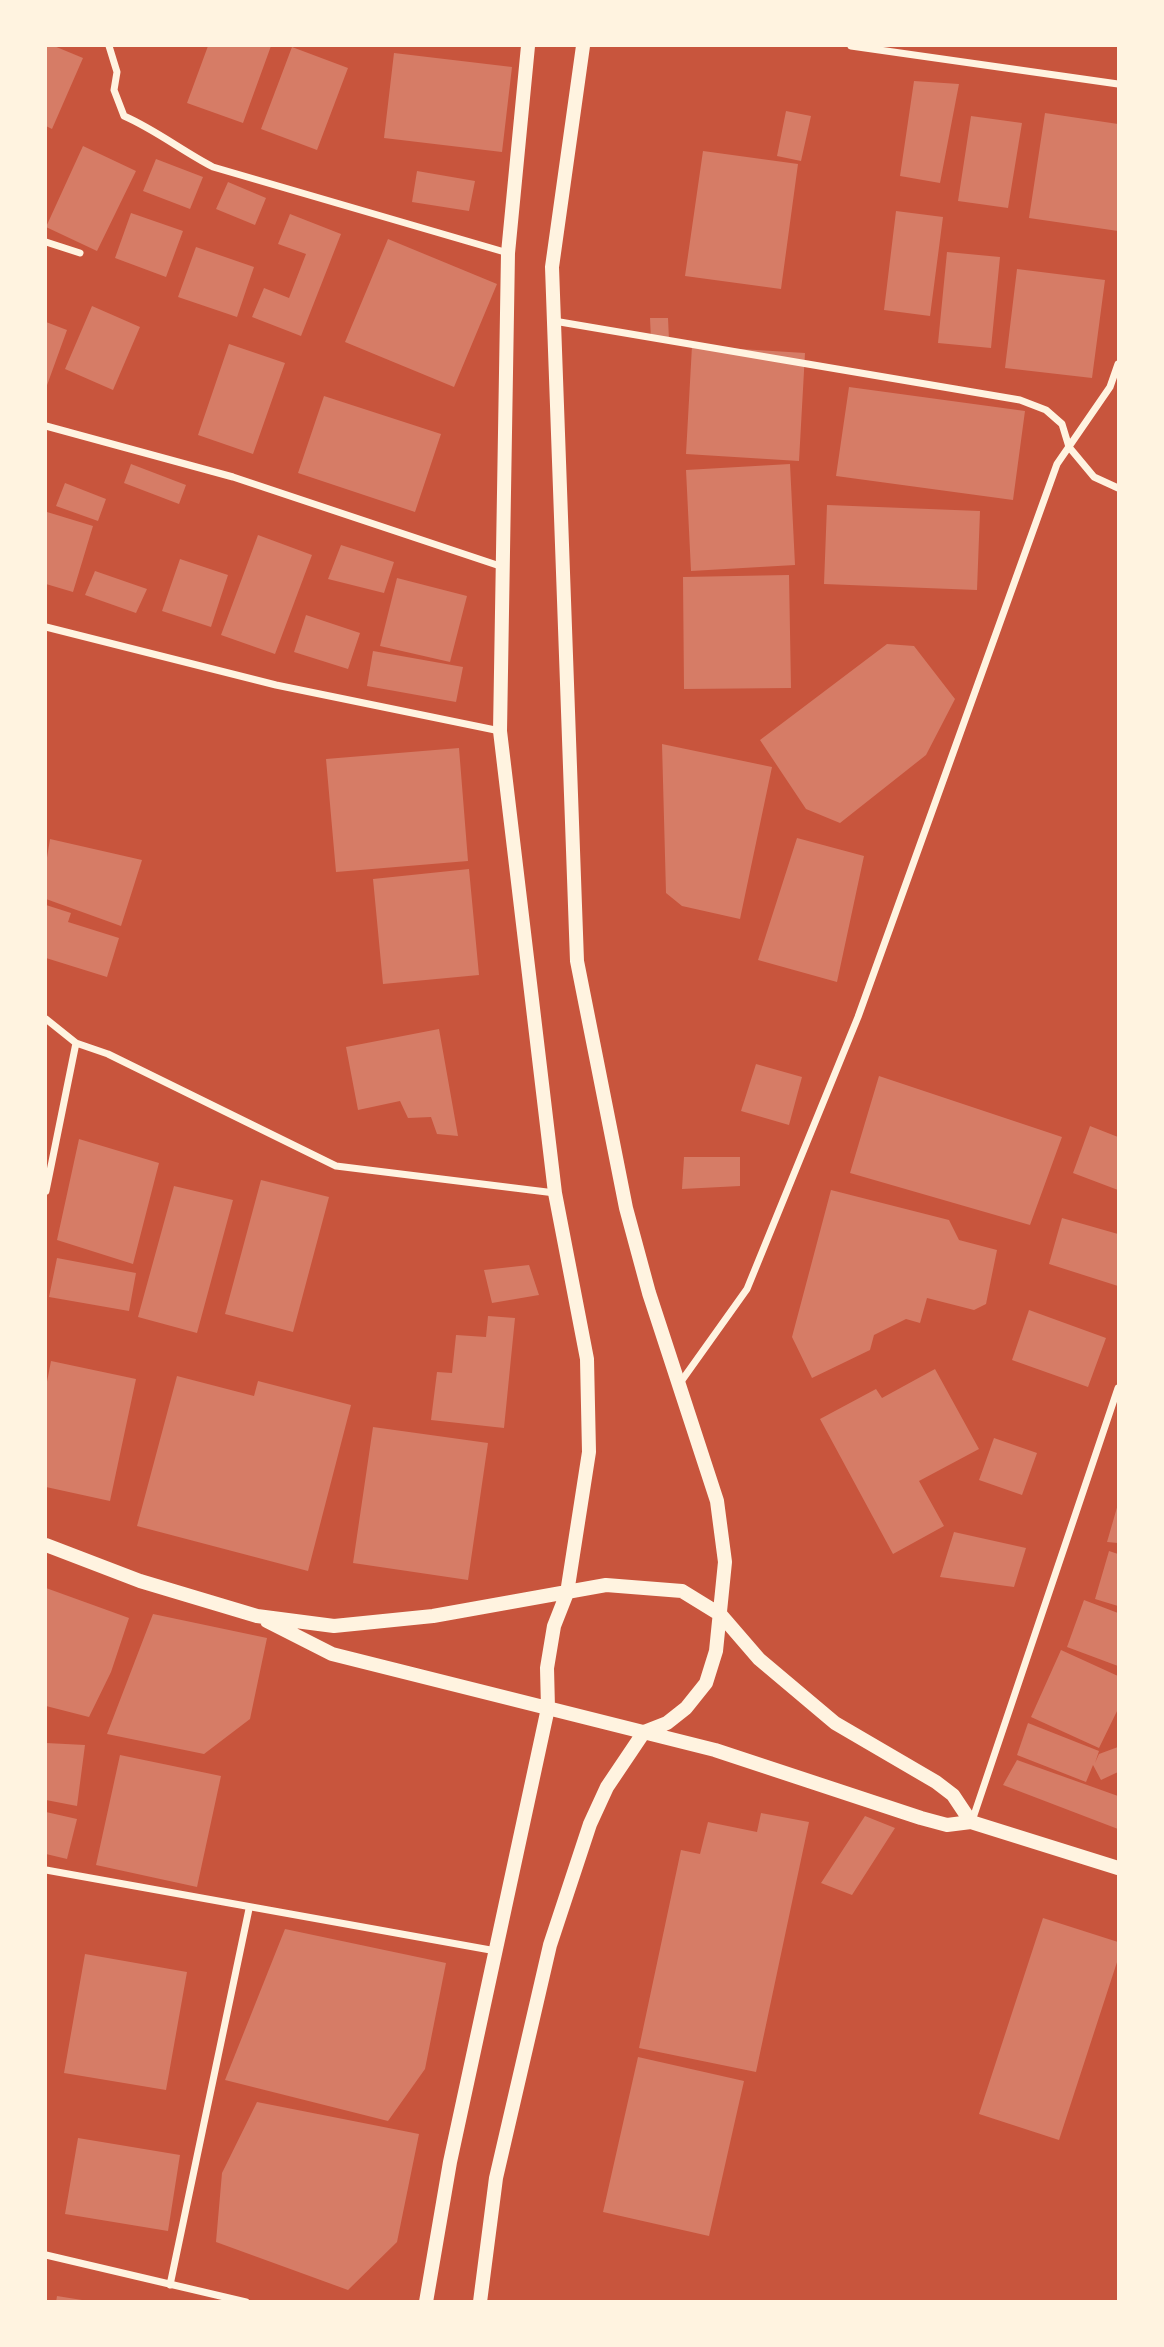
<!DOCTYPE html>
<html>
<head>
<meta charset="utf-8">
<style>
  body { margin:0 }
  #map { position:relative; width:1164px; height:2347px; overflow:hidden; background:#c8553d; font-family:"Alegreya Sans",sans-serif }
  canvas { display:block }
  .frame { position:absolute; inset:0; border:47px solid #fff3e0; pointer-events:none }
</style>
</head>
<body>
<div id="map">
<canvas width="1164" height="2347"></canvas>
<div class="frame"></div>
</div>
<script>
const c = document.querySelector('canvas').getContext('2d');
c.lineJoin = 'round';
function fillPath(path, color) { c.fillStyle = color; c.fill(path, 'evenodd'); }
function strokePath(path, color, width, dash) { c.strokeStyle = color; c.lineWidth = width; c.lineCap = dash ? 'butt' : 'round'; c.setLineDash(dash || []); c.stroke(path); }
const building = new Path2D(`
  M 46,46 L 54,46 L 83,58 L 52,129 L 46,126 Z
  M 208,46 L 271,46 L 243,123 L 187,103 Z
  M 292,47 L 348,68 L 317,150 L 261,129 Z
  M 394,53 L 512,67 L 502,152 L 384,138 Z
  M 914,81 L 959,84 L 940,183 L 900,176 Z
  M 786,111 L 811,116 L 801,161 L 777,156 Z
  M 1045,113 L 1118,124 L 1118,231 L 1029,218 Z
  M 971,116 L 1022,123 L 1008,208 L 958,201 Z
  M 83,146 L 136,171 L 97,251 L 46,227 Z
  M 703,151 L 798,164 L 781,289 L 685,276 Z
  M 156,159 L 203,177 L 190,209 L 143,191 Z
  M 417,171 L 475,181 L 469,211 L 412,202 Z
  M 228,182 L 266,198 L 255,225 L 216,209 Z
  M 896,211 L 943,217 L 930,316 L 884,310 Z
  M 131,213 L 183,231 L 166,277 L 115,258 Z
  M 290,214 L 341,234 L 301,336 L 252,317 L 264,288 L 289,298 L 306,254 L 278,244 Z
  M 388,239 L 497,284 L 454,387 L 345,342 Z
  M 196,247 L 254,267 L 237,317 L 178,297 Z
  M 947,252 L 1000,257 L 991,348 L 938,343 Z
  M 1017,269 L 1105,280 L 1092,378 L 1005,368 Z
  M 92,306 L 140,327 L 113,390 L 65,369 Z
  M 650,318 L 668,318 L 669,340 L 651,340 Z
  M 46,322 L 67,330 L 46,388 Z
  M 229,344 L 285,363 L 253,454 L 198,435 Z
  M 692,346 L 805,353 L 799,461 L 686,454 Z
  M 849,387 L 1025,411 L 1013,500 L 836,476 Z
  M 324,396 L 441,434 L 415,512 L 298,473 Z
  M 131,464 L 186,485 L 179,504 L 124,483 Z
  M 790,464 L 795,565 L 691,571 L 686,470 Z
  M 65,483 L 106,499 L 98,521 L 56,506 Z
  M 827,505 L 980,511 L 977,590 L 824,584 Z
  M 47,512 L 93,526 L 73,592 L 46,584 Z
  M 258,535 L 312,555 L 275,654 L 221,635 Z
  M 341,545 L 394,562 L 384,593 L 328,579 Z
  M 180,559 L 228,575 L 211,627 L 162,611 Z
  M 95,571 L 147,589 L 136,613 L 85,595 Z
  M 789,575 L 791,688 L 684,689 L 683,577 Z
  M 397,578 L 467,596 L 450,662 L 380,646 Z
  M 306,615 L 360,633 L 348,669 L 294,652 Z
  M 887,644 L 914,646 L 955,699 L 926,755 L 840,823 L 806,809 L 760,740 Z
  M 373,651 L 463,667 L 456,702 L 367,686 Z
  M 662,744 L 772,767 L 740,919 L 682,906 L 666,893 Z
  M 459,748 L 468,861 L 336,872 L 326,759 Z
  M 797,838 L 864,856 L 837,982 L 758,960 Z
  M 50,839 L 142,860 L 121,926 L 46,899 L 46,864 Z
  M 469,869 L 479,975 L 383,984 L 373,879 Z
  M 46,905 L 71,913 L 68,922 L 119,938 L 107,977 L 46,958 Z
  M 439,1029 L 458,1136 L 437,1134 L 431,1117 L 408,1118 L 400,1101 L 358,1110 L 346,1047 Z
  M 756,1064 L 802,1077 L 789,1125 L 741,1111 Z
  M 879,1076 L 1062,1137 L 1030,1225 L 850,1173 Z
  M 1090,1126 L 1118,1137 L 1118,1190 L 1073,1173 Z
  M 79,1139 L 159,1163 L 133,1264 L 57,1240 Z
  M 684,1157 L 740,1157 L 740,1186 L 682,1189 Z
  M 261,1180 L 329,1197 L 293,1332 L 225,1314 Z
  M 174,1186 L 233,1200 L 197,1333 L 138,1317 Z
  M 831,1190 L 949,1220 L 959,1240 L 997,1250 L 986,1304 L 974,1310 L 927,1298 L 920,1323 L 906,1319 L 874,1335 L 870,1350 L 812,1378 L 792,1337 Z
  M 1062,1218 L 1118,1234 L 1118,1286 L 1049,1264 Z
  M 57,1258 L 136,1273 L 129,1311 L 49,1297 Z
  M 529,1265 L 539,1295 L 492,1303 L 484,1270 Z
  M 1029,1310 L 1106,1338 L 1088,1387 L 1012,1360 Z
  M 488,1316 L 515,1318 L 504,1428 L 431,1420 L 437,1372 L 452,1373 L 456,1335 L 486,1337 Z
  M 51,1361 L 136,1379 L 110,1501 L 46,1487 L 46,1387 Z
  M 935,1369 L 979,1449 L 919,1481 L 944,1526 L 893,1554 L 820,1419 L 876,1389 L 882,1398 Z
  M 177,1376 L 254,1396 L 258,1381 L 351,1405 L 308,1571 L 137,1526 Z
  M 373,1427 L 488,1443 L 468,1580 L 353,1563 Z
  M 994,1438 L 1037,1453 L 1022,1495 L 979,1480 Z
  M 1118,1504 L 1118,1543 L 1107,1542 Z
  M 954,1532 L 1026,1548 L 1014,1587 L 940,1577 Z
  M 1109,1551 L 1118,1554 L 1118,1606 L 1095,1599 Z
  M 46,1588 L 129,1618 L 111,1672 L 89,1717 L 46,1706 Z
  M 1084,1600 L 1118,1613 L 1118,1666 L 1067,1647 Z
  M 153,1614 L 267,1638 L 250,1719 L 204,1754 L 107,1734 Z
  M 1061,1650 L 1118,1676 L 1118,1709 L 1099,1748 L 1031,1717 Z
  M 1028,1723 L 1099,1751 L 1095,1763 L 1099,1754 L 1118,1747 L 1118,1772 L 1101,1780 L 1093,1765 L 1086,1782 L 1017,1755 Z
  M 46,1743 L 85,1745 L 77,1806 L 46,1800 Z
  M 120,1755 L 221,1776 L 197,1887 L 96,1865 Z
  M 1017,1760 L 1118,1796 L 1118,1829 L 1003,1785 Z
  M 46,1812 L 77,1819 L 67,1859 L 46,1854 Z
  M 761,1813 L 809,1822 L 756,2072 L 639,2048 L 681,1850 L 700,1854 L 708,1822 L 757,1832 Z
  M 865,1816 L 895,1828 L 852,1895 L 821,1883 Z
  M 1043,1918 L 1118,1942 L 1118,1959 L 1059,2140 L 979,2114 Z
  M 285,1929 L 446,1963 L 425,2069 L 388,2121 L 225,2080 Z
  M 85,1954 L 187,1972 L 166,2090 L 64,2073 Z
  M 638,2057 L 744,2081 L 709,2236 L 603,2212 Z
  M 257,2102 L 419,2134 L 397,2242 L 348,2290 L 216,2242 L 222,2173 Z
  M 78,2138 L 180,2155 L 168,2231 L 65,2214 Z
  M 57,2296 L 82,2300 L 82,2302 L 56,2302 Z`);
const minor = new Path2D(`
  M 109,46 L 117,72 L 114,90 L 124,116 C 156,130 182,151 213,167 L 508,253
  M 851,46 L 1118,84
  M 46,242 L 80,253
  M 554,321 L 1020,400 L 1046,410 L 1062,424 L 1069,447 L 1094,477 L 1118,488
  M 46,426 L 233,477 L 503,567
  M 46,627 L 276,685 L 500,731
  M 46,1019 L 76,1043 L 108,1054 L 336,1166 L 555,1193
  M 46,1191 L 76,1043
  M 680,1383 L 747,1289 L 858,1017 L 1057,464 L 1110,387 L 1118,364
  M 972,1821 L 1118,1388
  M 46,1870 L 496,1951
  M 46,2255 L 246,2302
  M 170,2285 L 249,1909`);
const secondary = new Path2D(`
  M 46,1545 L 140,1581 L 257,1616 L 334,1626 L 433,1616 L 606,1585 L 682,1591 L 721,1615 L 759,1659 L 835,1723 L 936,1782 L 953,1795 L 971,1822
  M 267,1621 L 332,1654 L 715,1750 L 921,1818 L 947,1825 L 971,1822 L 1118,1868
  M 426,2302 L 450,2162 L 548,1708 L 547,1668 L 554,1626 L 567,1593 L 589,1452 L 587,1359 L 555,1193 L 500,731 L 508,253 L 528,46
  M 480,2302 L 496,2178 L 550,1945 L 590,1824 L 607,1787 L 644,1732 L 667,1723 L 686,1708 L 706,1683 L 716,1651 L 725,1562 L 717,1501 L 649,1293 L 626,1208 L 577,961 L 552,267 L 583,46`);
fillPath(building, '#d67c66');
strokePath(minor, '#fff3e0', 7);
strokePath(secondary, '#fff3e0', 14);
</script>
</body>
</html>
